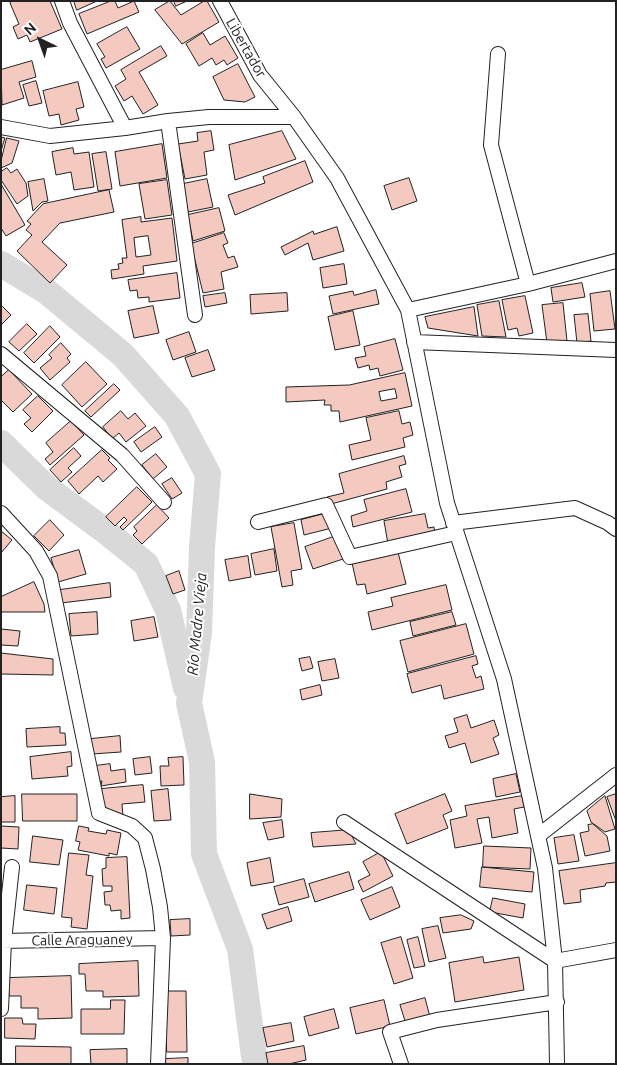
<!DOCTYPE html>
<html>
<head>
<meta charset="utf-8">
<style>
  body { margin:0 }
  #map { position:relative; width:617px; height:1065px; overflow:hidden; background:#fff; font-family:Ubuntu,sans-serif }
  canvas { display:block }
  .frame { position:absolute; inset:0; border:2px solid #222; pointer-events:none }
  .north { position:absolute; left:15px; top:15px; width:50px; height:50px; -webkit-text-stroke:4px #fff; paint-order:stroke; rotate:318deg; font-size:14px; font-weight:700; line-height:20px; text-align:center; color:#222 }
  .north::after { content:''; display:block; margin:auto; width:18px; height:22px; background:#222; clip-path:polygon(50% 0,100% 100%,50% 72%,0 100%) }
</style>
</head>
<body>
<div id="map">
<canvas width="617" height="1065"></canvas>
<div class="frame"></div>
<div class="north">N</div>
</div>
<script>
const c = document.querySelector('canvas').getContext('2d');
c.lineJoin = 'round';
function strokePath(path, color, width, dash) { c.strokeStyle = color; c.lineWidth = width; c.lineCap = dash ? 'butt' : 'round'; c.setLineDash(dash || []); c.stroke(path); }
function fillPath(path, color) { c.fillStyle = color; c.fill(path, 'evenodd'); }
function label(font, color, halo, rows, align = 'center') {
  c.font = font + ' Ubuntu,sans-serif'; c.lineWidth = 4; c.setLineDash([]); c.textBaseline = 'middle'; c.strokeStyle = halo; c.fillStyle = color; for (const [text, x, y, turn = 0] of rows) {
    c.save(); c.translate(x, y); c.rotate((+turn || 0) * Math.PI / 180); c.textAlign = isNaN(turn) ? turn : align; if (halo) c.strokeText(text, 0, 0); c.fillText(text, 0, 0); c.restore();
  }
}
const river = new Path2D(`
  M 1,264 L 46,291 L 123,355 L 177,416 L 208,474 L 202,547 L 199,633 L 189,703 L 202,762 L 204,854 L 240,949 L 255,1064
  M 1,443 L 47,488 L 104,530 L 146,564 L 168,610 L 186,688`);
const building = new Path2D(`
  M 13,1 L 50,1 L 62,29 L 30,42 L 27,35 L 18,39 L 13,27 L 19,24 L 10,3 Z
  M 74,1 L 97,1 L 77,10 Z
  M 111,1 L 115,1 L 118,8 L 134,1 L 139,12 L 87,34 L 79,14 Z
  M 170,1 L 181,15 L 204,1 L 207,1 L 219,22 L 182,44 L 155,10 Z
  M 174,1 L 187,1 L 176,6 Z
  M 127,27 L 140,49 L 106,68 L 101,59 L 105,57 L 97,44 Z
  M 203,33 L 210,45 L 225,36 L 238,58 L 227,65 L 224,60 L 216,65 L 212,58 L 199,66 L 186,44 Z
  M 161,46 L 167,56 L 139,72 L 158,105 L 143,114 L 132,96 L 124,101 L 115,86 L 126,79 L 121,70 Z
  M 32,61 L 36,77 L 19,82 L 24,98 L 2,105 L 1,70 Z
  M 238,64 L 255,97 L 245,102 L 224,100 L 213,77 Z
  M 36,81 L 42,103 L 29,106 L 23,85 Z
  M 78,82 L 84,107 L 76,109 L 79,120 L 61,125 L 59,114 L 49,116 L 43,91 Z
  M 211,131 L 214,150 L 204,152 L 207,175 L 185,179 L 178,144 L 198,141 L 197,133 Z
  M 282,131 L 296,159 L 235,180 L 229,145 Z
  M 1,137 L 5,138 L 1,151 Z
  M 7,138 L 19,141 L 12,163 L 1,168 L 1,161 Z
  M 162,144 L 167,178 L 120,186 L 115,152 Z
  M 73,148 L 74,154 L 89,152 L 94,187 L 74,190 L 71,172 L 56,175 L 52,152 Z
  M 106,152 L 112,189 L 98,191 L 92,154 Z
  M 305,161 L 313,182 L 235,215 L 228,195 L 265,183 L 263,177 Z
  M 7,168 L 11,173 L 17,169 L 26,183 L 28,196 L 17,204 L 1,180 L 1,172 Z
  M 409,178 L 417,201 L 392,210 L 384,186 Z
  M 44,179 L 48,201 L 42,202 L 33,211 L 28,182 Z
  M 207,179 L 213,207 L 188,212 L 183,184 Z
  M 167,180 L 172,215 L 145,219 L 139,184 Z
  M 1,184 L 25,225 L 6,236 L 1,228 Z
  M 109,190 L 114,212 L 60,223 L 42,242 L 67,265 L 50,283 L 17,251 L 32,235 L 26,230 L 31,224 L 27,221 L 43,204 Z
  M 219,208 L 225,231 L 193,241 L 188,215 Z
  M 141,217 L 141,222 L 172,218 L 177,261 L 143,266 L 144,274 L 112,279 L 111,270 L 119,269 L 118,264 L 123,263 L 122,258 L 127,258 L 122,220 ZM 148,236 L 151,255 L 136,257 L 134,238 Z
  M 337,227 L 344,251 L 313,260 L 308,243 L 285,255 L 281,247 L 313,231 L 314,234 Z
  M 224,233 L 228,243 L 223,245 L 228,258 L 234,256 L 238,267 L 221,272 L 224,289 L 203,293 L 191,244 Z
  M 344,264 L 347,284 L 323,288 L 320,268 Z
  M 177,273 L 180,298 L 149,302 L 149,297 L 138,298 L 137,290 L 130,291 L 128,280 Z
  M 582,283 L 585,297 L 553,302 L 551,288 Z
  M 376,290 L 379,304 L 333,314 L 329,296 L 353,291 L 354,295 Z
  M 610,291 L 615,329 L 594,331 L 590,294 Z
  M 225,293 L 227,303 L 205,307 L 203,296 Z
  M 287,293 L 288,311 L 251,314 L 250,295 Z
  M 525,296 L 533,333 L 519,336 L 517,328 L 508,330 L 502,300 Z
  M 499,301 L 506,337 L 482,336 L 477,305 Z
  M 563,303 L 567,341 L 547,343 L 542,305 Z
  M 1,305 L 11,315 L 1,325 Z
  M 153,306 L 159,333 L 134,338 L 128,311 Z
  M 474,307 L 478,336 L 428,328 L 425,317 Z
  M 353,311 L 360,345 L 335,350 L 328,317 Z
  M 588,314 L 591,341 L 577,343 L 574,315 Z
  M 27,324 L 37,334 L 19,351 L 9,342 Z
  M 50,326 L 60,337 L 34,363 L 24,353 Z
  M 189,332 L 196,352 L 173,360 L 166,340 Z
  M 395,339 L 403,370 L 380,376 L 378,368 L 370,370 L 369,365 L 358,368 L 355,358 L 366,356 L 364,347 Z
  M 61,343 L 71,354 L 67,358 L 70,362 L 50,380 L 40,368 L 52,358 L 49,355 Z
  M 208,350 L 215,370 L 192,377 L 185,358 Z
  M 86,362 L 107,384 L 82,407 L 62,385 Z
  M 9,370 L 32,394 L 13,412 L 1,400 L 1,377 Z
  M 405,373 L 412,406 L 340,422 L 339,411 L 331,411 L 331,405 L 324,405 L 325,400 L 286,402 L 286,387 L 349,385 ZM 395,389 L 397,398 L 381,401 L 379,392 Z
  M 114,384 L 120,390 L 91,417 L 85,411 Z
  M 38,396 L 53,411 L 32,432 L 24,424 L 31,418 L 23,410 Z
  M 121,411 L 128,419 L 135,413 L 146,426 L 126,442 L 119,433 L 112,439 L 103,427 Z
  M 399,411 L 402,424 L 410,422 L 413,435 L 403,438 L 405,447 L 352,460 L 349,445 L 371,440 L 366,418 Z
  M 71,421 L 84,435 L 50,465 L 45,459 L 53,452 L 46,443 Z
  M 155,427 L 162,437 L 141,452 L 134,442 Z
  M 74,448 L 81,456 L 68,468 L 72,472 L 61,482 L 50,470 Z
  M 102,450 L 110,458 L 108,460 L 117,469 L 103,482 L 98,476 L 79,494 L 68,481 Z
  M 156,454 L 167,467 L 153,479 L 142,465 Z
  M 404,456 L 406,464 L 399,466 L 402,477 L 386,482 L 387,489 L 331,504 L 327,497 L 344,493 L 339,474 Z
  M 172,478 L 182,493 L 172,499 L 162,484 Z
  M 137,487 L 152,502 L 123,530 L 120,527 L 127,520 L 124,517 L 115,526 L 106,517 Z
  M 406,489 L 412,512 L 353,527 L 351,516 L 367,511 L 364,500 Z
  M 157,505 L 169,518 L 142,544 L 133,535 L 137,531 L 134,527 Z
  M 328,513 L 332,528 L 304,535 L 301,520 Z
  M 425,514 L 428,528 L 434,527 L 435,535 L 388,544 L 384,521 Z
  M 50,520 L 64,535 L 49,551 L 34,536 Z
  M 294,523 L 302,569 L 291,571 L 293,585 L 282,587 L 271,527 Z
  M 1,531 L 12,540 L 1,553 Z
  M 336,536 L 343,559 L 313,569 L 305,547 Z
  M 274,549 L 277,571 L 255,575 L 251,554 Z
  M 79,550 L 86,574 L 58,582 L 51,558 Z
  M 398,552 L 406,584 L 367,594 L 365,584 L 357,585 L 352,563 Z
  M 248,556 L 251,577 L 229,581 L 225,560 Z
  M 179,571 L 185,590 L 173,594 L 166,576 Z
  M 34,582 L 44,604 L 45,612 L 1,612 L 1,597 Z
  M 110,583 L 111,597 L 61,603 L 60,590 Z
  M 446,585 L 452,610 L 372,630 L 368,612 L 393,606 L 391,598 Z
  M 97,612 L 98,634 L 71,636 L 69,614 Z
  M 452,612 L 456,625 L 413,636 L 410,622 Z
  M 154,617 L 158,637 L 134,641 L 131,621 Z
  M 466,624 L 474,654 L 408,672 L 400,641 Z
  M 1,629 L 20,631 L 18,646 L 1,645 Z
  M 1,653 L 53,659 L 53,675 L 1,674 Z
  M 476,656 L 478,664 L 472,666 L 476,678 L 481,676 L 484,689 L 444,699 L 441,685 L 412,693 L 407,674 Z
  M 310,657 L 313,668 L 302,671 L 299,659 Z
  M 335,659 L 339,678 L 322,681 L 318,662 Z
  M 320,685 L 322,695 L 302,700 L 300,690 Z
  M 467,715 L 471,728 L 494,720 L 499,735 L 493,738 L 499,754 L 471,763 L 465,743 L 449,748 L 445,736 L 458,732 L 454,719 Z
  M 60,727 L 60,733 L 65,733 L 66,745 L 27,747 L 26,729 Z
  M 120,736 L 121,752 L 92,754 L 91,739 Z
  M 71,752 L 72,766 L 67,767 L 68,776 L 32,779 L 30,757 Z
  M 150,757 L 152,773 L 135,775 L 133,759 Z
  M 183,757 L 184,785 L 161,786 L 160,766 L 169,766 L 168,758 Z
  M 110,764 L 111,771 L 125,769 L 126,782 L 101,786 L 102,781 L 96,782 L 95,766 Z
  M 516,774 L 520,792 L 496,797 L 493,779 Z
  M 143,785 L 145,802 L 122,804 L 123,816 L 103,807 L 101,789 Z
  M 168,789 L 171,820 L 154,821 L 151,791 Z
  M 22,794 L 77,794 L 77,821 L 23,821 Z
  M 250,794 L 282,799 L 281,817 L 250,819 Z
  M 445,794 L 452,811 L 443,815 L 448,828 L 407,844 L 395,814 Z
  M 616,794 L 616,821 L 607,797 Z
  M 15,796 L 15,822 L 1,822 L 1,797 Z
  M 522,796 L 524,807 L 514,809 L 518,833 L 492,838 L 489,817 L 477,819 L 482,843 L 455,848 L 450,820 L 467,816 L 465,806 Z
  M 605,796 L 615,829 L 605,832 L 591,822 L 587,811 Z
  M 282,820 L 284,837 L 268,840 L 263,823 Z
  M 593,824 L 607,836 L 610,851 L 585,856 L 580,833 L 589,831 L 588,825 Z
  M 1,826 L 19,827 L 18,849 L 1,848 Z
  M 79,826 L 89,828 L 88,831 L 106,834 L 107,830 L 121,833 L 117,855 L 109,853 L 109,856 L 78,850 L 80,842 L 76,841 Z
  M 349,830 L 356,844 L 313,847 L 311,833 Z
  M 574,835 L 579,861 L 558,864 L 554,838 Z
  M 33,836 L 63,840 L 59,865 L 30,862 Z
  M 484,846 L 531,848 L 530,869 L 483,867 Z
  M 381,852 L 393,876 L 363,892 L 358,881 L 370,875 L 363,862 Z
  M 69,853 L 89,855 L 86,875 L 93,876 L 87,929 L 71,927 L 72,918 L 62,917 Z
  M 127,857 L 130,918 L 121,919 L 121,910 L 111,911 L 110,905 L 105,905 L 104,892 L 112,891 L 112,886 L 103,886 L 102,869 L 106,868 L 106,858 Z
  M 270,858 L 274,882 L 251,886 L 247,863 Z
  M 616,863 L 616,882 L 606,883 L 605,886 L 580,890 L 581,902 L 564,904 L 559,871 Z
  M 482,867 L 534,872 L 532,892 L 480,887 Z
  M 349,872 L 354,889 L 315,902 L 309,884 Z
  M 304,879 L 309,897 L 279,905 L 274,887 Z
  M 27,885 L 57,888 L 54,914 L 24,910 Z
  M 392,887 L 400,907 L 370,920 L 361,900 Z
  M 493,898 L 525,904 L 523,918 L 490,912 Z
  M 288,907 L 292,921 L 267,929 L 262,915 Z
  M 461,915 L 474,921 L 471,929 L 443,933 L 440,918 Z
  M 190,919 L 190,935 L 171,936 L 170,920 Z
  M 438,926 L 446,958 L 429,962 L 422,929 Z
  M 401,937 L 413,978 L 394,984 L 381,943 Z
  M 418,937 L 425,966 L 414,968 L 407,940 Z
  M 483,957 L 484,963 L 519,957 L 524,990 L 455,1002 L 449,963 Z
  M 138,961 L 139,996 L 103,997 L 103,991 L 86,991 L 85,974 L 79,974 L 79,964 Z
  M 71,976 L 72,1018 L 38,1019 L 38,1008 L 21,1008 L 21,996 L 9,996 L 8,978 Z
  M 166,991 L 186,991 L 187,1052 L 167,1052 Z
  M 425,998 L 430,1017 L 406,1024 L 400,1005 Z
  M 111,1000 L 125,1000 L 124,1034 L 81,1034 L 81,1009 L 110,1009 Z
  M 384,1000 L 390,1026 L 356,1034 L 350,1008 Z
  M 334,1009 L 339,1028 L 309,1036 L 304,1017 Z
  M 5,1018 L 22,1018 L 23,1024 L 36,1024 L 35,1039 L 5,1038 Z
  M 291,1023 L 294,1041 L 267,1047 L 263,1028 Z
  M 16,1046 L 71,1047 L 71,1064 L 16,1064 Z
  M 304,1046 L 306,1060 L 289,1064 L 268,1064 L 266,1053 Z
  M 127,1049 L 127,1064 L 91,1064 L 90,1050 Z
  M 188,1058 L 188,1064 L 166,1064 L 165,1059 Z`);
const street = new Path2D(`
  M 62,1 L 70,23 L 125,128
  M 220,1 L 260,75 L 294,117 L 337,178 L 408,310 L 447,503 L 504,679 L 545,868 L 555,961 L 557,1064
  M 498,54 L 491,145 L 528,284
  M 168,121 L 195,315
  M 1,127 L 50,136 L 125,128 L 168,121 L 209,117 L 294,117
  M 408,310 L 528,284 L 616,261
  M 414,342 L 616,350
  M 1,354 L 122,455 L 164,502
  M 1,513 L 36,551 L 50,576 L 99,813 L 132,826 L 145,838 L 153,869 L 160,907 L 163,938 L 158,1064
  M 258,522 L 326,505 L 350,557 L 456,533
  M 453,523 L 575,508 L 608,523 L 616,529
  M 344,822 L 555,961 L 616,950
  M 538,836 L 616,775
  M 1,941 L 163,938
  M 1,1009 L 4,941 L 12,867
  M 401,1064 L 390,1032 L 437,1020 L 557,1002`);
const streetNames = [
  ["Libertador",246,48,60],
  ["Calle Araguaney",82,940,-1]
];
const waterNames = [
  ["Río Madre Vieja",197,624,-85]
];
strokePath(river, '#d9d9d9', 26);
fillPath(building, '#f3c9c0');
strokePath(building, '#222', 1);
strokePath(street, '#222', 16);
strokePath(street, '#fff', 14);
label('14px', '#222', '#fff', streetNames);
label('italic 15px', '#222', '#fff', waterNames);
</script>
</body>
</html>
